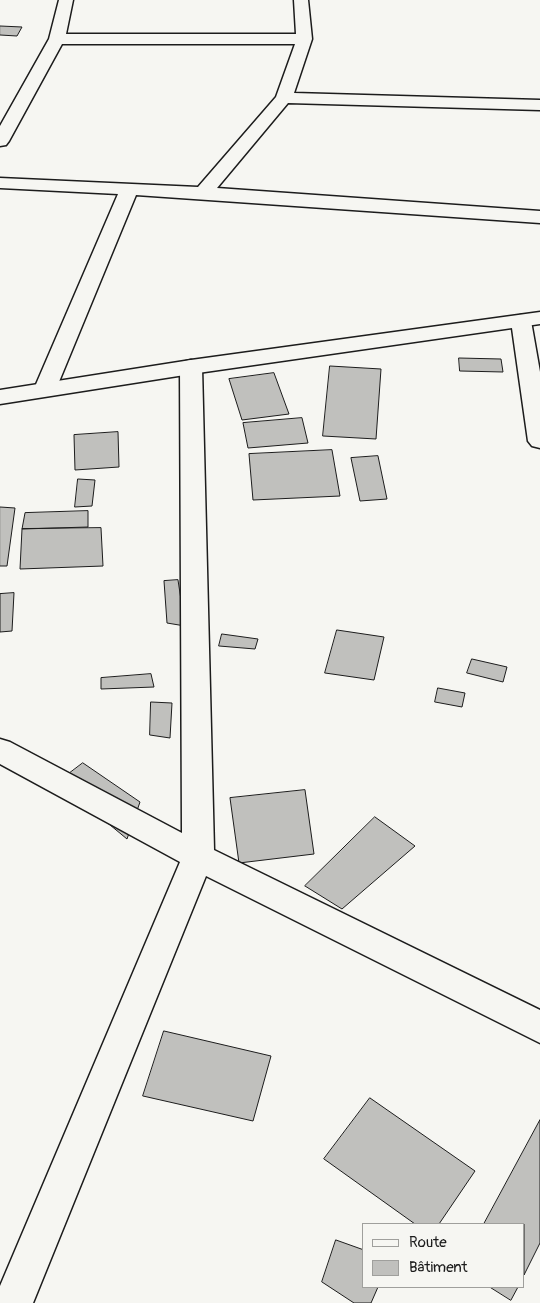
<!DOCTYPE html>
<html>
<head>
<meta charset="utf-8">
<style>
  body { margin:0 }
  #map { position:relative; width:540px; height:1303px; overflow:hidden; background:#f6f6f2; font-family:Pangolin,sans-serif }
  canvas { display:block }
  .legend { position:absolute; left:362px; top:1223px; width:162px; height:65px; box-sizing:border-box; background:#f6f6f2; border:1px solid #9f9f9c; margin:0; padding:6px 9px; list-style:none; font-size:15px; color:#1c1c1c }
  .legend li { display:flex; align-items:center; gap:10px; height:25px }
  .legend b { width:25px; border:1px solid #9f9f9c }
</style>
</head>
<body>
<div id="map">
<canvas width="540" height="1303"></canvas>
<ul class="legend">
<li><b style="height:6px;background:#f6f6f2"></b>Route</li>
<li><b style="height:14px;background:#c0c0bd"></b>Bâtiment</li>
</ul>
</div>
<script>
const c = document.querySelector('canvas').getContext('2d');
c.lineJoin = 'round';
function fillPath(path, color) { c.fillStyle = color; c.fill(path, 'evenodd'); }
function strokePath(path, color, width, dash) { c.strokeStyle = color; c.lineWidth = width; c.lineCap = dash ? 'butt' : 'round'; c.setLineDash(dash || []); c.stroke(path); }
const building = new Path2D(`
  M 0,26 L 22,27 L 17,36 L 0,35 Z
  M 459,358 L 501,359 L 503,372 L 460,371 Z
  M 330,366 L 381,369 L 376,439 L 323,436 Z
  M 274,373 L 289,414 L 242,420 L 229,379 Z
  M 302,418 L 308,443 L 248,448 L 243,423 Z
  M 118,432 L 119,467 L 75,470 L 74,435 Z
  M 332,450 L 340,496 L 253,500 L 249,454 Z
  M 378,456 L 387,499 L 360,501 L 351,458 Z
  M 78,479 L 95,480 L 92,506 L 75,507 Z
  M 0,507 L 15,508 L 7,566 L 0,566 Z
  M 88,511 L 88,527 L 22,529 L 25,513 Z
  M 101,528 L 103,566 L 20,569 L 22,529 Z
  M 178,580 L 185,626 L 167,623 L 164,581 Z
  M 14,593 L 12,631 L 0,632 L 0,594 Z
  M 337,630 L 384,637 L 374,680 L 325,673 Z
  M 222,634 L 258,639 L 255,649 L 219,646 Z
  M 472,659 L 507,667 L 503,682 L 467,673 Z
  M 151,674 L 154,687 L 101,689 L 101,678 Z
  M 438,688 L 465,693 L 462,707 L 435,702 Z
  M 151,702 L 172,703 L 170,738 L 150,735 Z
  M 83,763 L 140,802 L 127,839 L 58,782 Z
  M 305,790 L 314,854 L 239,863 L 230,798 Z
  M 375,817 L 415,846 L 342,909 L 305,886 Z
  M 164,1031 L 271,1056 L 253,1121 L 143,1096 Z
  M 370,1098 L 475,1171 L 439,1224 L 415,1224 L 324,1159 Z
  M 540,1120 L 540,1243 L 524,1275 L 524,1224 L 484,1224 Z
  M 336,1240 L 364,1250 L 364,1287 L 378,1287 L 371,1303 L 354,1303 L 322,1282 Z
  M 490,1287 L 518,1287 L 511,1300 Z`);
const street = new Path2D(`
  M 59,0 L 73,0 L 66,34 L 296,34 L 294,0 L 308,0 L 312,39 L 294,93 L 540,100 L 540,110 L 288,103 L 217,188 L 540,211 L 540,223 L 136,195 L 56,389 L 53,394 L 45,396 L 37,394 L 34,389 L 118,194 L 0,188 L 0,178 L 198,187 L 276,97 L 295,44 L 62,44 L 9,141 L 6,145 L 0,146 L 0,126 L 49,39 Z
  M 521,315 L 528,317 L 531,321 L 540,372 L 540,448 L 532,446 L 528,441 L 511,321 L 514,317 Z
  M 191,360 L 199,362 L 202,367 L 214,850 L 540,1010 L 540,1043 L 206,876 L 33,1303 L 0,1303 L 0,1286 L 180,862 L 0,764 L 0,739 L 10,742 L 182,833 L 180,367 L 183,362 Z`);
const secondary = new Path2D(`
  M 540,312 L 540,324 L 191,374 L 0,404 L 0,390 L 191,360 Z`);
fillPath(building, '#c0c0bd');
strokePath(building, '#1c1c1c', 1);
strokePath(street, '#1c1c1c', 3);
strokePath(secondary, '#1c1c1c', 3);
fillPath(street, '#f6f6f2');
fillPath(secondary, '#f6f6f2');
</script>
</body>
</html>
